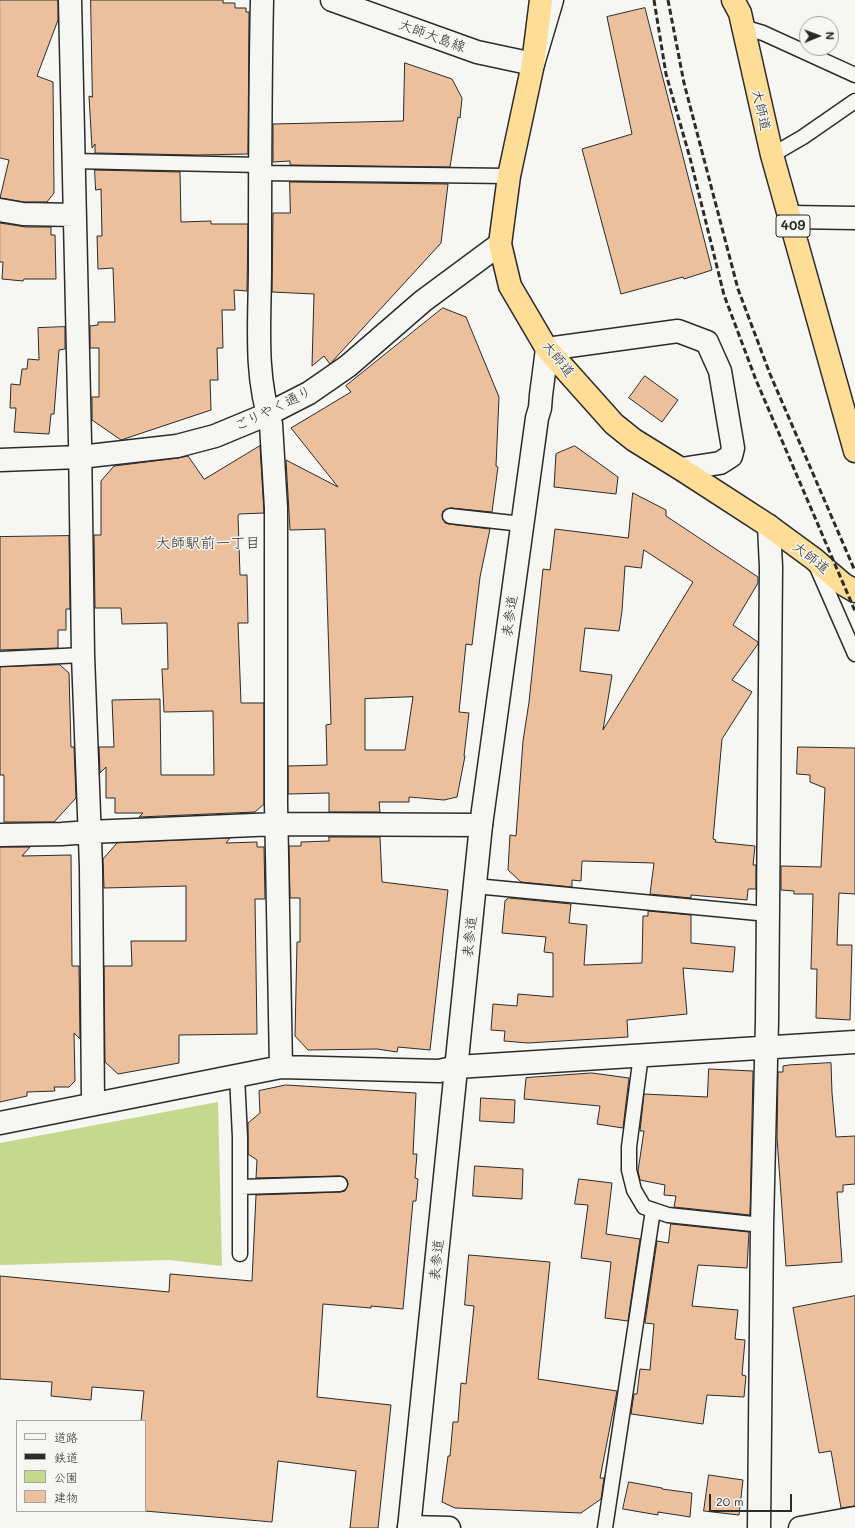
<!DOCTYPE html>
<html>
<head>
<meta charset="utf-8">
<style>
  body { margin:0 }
  #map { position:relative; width:855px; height:1528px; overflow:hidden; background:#f6f6f2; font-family:Mali,"Klee One",sans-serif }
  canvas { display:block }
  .legend { position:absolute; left:16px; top:1420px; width:130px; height:92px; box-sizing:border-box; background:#f6f6f2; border:1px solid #a5a5a2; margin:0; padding:5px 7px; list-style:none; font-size:12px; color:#2b2b2b }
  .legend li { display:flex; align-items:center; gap:8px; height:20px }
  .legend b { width:20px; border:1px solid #a5a5a2 }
  .north { position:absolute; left:799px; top:16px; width:40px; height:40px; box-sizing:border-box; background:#f6f6f2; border:1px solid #a5a5a2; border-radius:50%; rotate:89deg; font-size:11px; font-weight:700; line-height:16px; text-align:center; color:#2b2b2b }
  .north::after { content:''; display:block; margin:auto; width:14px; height:18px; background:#2b2b2b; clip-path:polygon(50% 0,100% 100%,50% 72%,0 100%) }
  .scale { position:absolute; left:709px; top:1494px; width:83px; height:18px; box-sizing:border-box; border:2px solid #2b2b2b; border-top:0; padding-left:5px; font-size:12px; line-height:14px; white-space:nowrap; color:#2b2b2b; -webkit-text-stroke:3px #f6f6f2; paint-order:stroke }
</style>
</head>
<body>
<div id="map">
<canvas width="855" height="1528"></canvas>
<ul class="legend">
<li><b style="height:5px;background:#f6f6f2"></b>道路</li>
<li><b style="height:5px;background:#2b2b2b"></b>鉄道</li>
<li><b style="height:11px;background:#c5d88d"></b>公園</li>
<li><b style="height:11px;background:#ecc09c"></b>建物</li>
</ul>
<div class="north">N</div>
<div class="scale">20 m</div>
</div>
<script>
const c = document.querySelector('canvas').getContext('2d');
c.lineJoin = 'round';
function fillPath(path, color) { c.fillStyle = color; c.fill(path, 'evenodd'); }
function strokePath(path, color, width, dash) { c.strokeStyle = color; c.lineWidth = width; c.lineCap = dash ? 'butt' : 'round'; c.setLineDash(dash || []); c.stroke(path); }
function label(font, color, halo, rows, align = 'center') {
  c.font = font + ' Mali,"Klee One",sans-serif'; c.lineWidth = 3; c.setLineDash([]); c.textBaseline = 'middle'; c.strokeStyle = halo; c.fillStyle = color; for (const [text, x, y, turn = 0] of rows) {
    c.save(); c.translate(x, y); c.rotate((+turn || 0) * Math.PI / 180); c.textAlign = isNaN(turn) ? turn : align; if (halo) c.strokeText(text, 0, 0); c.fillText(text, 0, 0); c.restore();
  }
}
const green = new Path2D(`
  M 218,1102 L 222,1266 L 169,1260 L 0,1265 L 0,1143 Z`);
const building = new Path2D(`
  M 0,0 L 58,0 L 58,20 L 37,76 L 53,82 L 54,193 L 47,202 L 24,202 L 0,198 L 9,160 L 0,158 Z
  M 91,0 L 223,0 L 223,3 L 235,3 L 235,8 L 246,8 L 246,12 L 249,12 L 248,154 L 197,155 L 95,153 L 95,144 L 92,148 L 89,96 L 92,97 Z
  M 645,8 L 712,270 L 684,279 L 683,277 L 621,294 L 582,149 L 632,134 L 607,17 Z
  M 405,63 L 452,79 L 462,98 L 460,118 L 458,117 L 450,167 L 290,165 L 290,161 L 273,162 L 273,124 L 403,121 Z
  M 95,170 L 180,172 L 181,222 L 211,221 L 211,224 L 248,224 L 247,291 L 234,290 L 235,310 L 222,310 L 223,348 L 217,348 L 218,380 L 210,380 L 211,410 L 121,440 L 92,420 L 92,397 L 99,397 L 99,348 L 90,348 L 90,326 L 98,325 L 98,322 L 115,322 L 113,268 L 98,269 L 97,236 L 102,236 L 101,189 L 96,190 Z
  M 290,182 L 448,184 L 441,243 L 330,364 L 324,356 L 312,366 L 314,294 L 272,292 L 273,213 L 290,213 Z
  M 0,223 L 26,227 L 51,227 L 51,235 L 55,235 L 56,279 L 24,279 L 23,281 L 2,279 L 3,262 L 0,262 Z
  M 443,308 L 466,317 L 499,397 L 496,466 L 498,467 L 492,512 L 451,508 L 443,511 L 442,515 L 445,523 L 449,524 L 490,529 L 480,577 L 472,645 L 466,644 L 459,712 L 469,713 L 464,756 L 465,756 L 457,797 L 444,800 L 409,797 L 409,802 L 379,802 L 380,812 L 329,812 L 329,793 L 288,794 L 288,766 L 327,765 L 326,725 L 331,724 L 325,529 L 290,530 L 286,460 L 338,487 L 291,428 L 351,392 L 346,386 ZM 413,697 L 405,750 L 365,750 L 365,699 Z
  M 65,327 L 65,349 L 59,350 L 54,414 L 51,414 L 49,434 L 14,432 L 16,408 L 10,408 L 11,384 L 20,385 L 22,369 L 27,369 L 28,359 L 39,360 L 38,328 Z
  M 645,376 L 678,400 L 662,422 L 629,398 Z
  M 260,446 L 264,513 L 239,514 L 238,516 L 240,575 L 247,575 L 248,623 L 238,623 L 241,703 L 264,703 L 264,804 L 255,812 L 139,817 L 143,813 L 115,813 L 115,798 L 106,798 L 106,767 L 100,773 L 99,747 L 114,747 L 112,700 L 160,699 L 161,775 L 214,775 L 213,711 L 164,712 L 162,669 L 168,669 L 167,623 L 122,624 L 121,608 L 95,608 L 94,535 L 101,535 L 101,481 L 114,466 L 178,458 L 188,456 L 204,479 Z
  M 575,446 L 618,477 L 616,494 L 554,487 L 556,454 Z
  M 633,493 L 666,510 L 666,516 L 758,577 L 758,583 L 733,625 L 758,642 L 758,644 L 732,680 L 752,692 L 722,739 L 713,839 L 716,840 L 715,842 L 755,846 L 753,865 L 756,865 L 756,889 L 748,889 L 747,900 L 691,895 L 691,898 L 650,894 L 654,863 L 582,861 L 581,881 L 572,880 L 572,887 L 521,882 L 508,870 L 510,835 L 516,836 L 523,741 L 529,702 L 543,569 L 550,570 L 555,529 L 628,538 ZM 644,550 L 693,582 L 603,730 L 612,675 L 580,671 L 585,628 L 619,631 L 622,611 L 625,566 L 641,568 Z
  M 69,536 L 70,609 L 66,609 L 66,630 L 58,630 L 58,648 L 0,650 L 0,537 Z
  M 60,665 L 69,673 L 71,747 L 74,747 L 76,798 L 54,822 L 4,822 L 4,775 L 0,775 L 0,667 Z
  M 798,747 L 855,748 L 855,894 L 839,893 L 837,945 L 852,945 L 850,1020 L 816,1018 L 817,969 L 811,969 L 813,894 L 794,894 L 794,891 L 781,890 L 781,866 L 821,867 L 825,788 L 810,782 L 810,775 L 797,774 Z
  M 329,837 L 380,837 L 382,882 L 448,890 L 430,1050 L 398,1047 L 397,1052 L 377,1049 L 308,1050 L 295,1036 L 297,942 L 300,942 L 300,898 L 290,898 L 289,846 L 301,846 L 301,842 L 329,841 Z
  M 230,838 L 226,843 L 257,842 L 257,847 L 264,847 L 265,899 L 255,899 L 257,1034 L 179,1035 L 179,1063 L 118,1074 L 105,1062 L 104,966 L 132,966 L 131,941 L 186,941 L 186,886 L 104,888 L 103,859 L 117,843 Z
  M 0,847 L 30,847 L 22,856 L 71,855 L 72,966 L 79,966 L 80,1039 L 74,1033 L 75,1081 L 69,1087 L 54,1087 L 55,1091 L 27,1092 L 27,1096 L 0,1102 Z
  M 509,898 L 571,904 L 569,923 L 587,925 L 584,965 L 642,963 L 643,916 L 648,916 L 648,911 L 691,915 L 691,943 L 735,947 L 733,972 L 683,968 L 687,1014 L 627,1020 L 628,1037 L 528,1043 L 504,1041 L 505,1031 L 491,1030 L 493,1004 L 517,1006 L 518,994 L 553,997 L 553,953 L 544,952 L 546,937 L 502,933 L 505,901 Z
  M 831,1063 L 832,1093 L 836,1137 L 855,1136 L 855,1184 L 843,1185 L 843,1192 L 837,1192 L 842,1262 L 786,1266 L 777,1138 L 778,1072 L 783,1072 L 783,1066 L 789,1065 Z
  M 709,1069 L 753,1071 L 750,1215 L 674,1207 L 676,1196 L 664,1195 L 665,1185 L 640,1180 L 638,1171 L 644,1131 L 640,1131 L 644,1094 L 707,1097 Z
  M 592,1073 L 629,1078 L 623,1128 L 597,1124 L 600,1106 L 524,1099 L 526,1078 Z
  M 286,1085 L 416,1093 L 413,1154 L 417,1154 L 415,1178 L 418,1179 L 416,1201 L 413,1201 L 403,1309 L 371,1306 L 371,1308 L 323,1304 L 317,1397 L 391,1405 L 378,1528 L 350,1528 L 356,1471 L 278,1461 L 272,1522 L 145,1511 L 145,1421 L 141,1421 L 144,1391 L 92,1387 L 91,1400 L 51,1396 L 52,1382 L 0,1379 L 0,1276 L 169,1292 L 170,1274 L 252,1281 L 256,1195 L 340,1192 L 345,1191 L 348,1184 L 347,1180 L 344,1177 L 340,1176 L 256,1178 L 257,1160 L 248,1154 L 248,1123 L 260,1113 L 259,1091 Z
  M 481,1098 L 515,1100 L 514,1123 L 480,1121 Z
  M 475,1166 L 523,1169 L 522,1199 L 473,1196 Z
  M 579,1179 L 612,1183 L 606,1234 L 640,1239 L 628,1321 L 605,1318 L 611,1262 L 581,1258 L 588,1205 L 575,1204 Z
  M 671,1224 L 749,1232 L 747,1268 L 698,1265 L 692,1306 L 738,1310 L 735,1339 L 745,1340 L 742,1375 L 746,1376 L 744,1397 L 707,1395 L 703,1424 L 631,1414 L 634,1394 L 637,1394 L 640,1369 L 650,1370 L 654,1324 L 645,1323 L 657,1241 L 668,1243 Z
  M 469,1255 L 550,1262 L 538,1379 L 617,1391 L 600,1478 L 604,1478 L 601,1499 L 581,1513 L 455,1508 L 442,1502 L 448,1456 L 450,1456 L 453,1422 L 458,1422 L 461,1383 L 466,1384 L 474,1306 L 465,1305 Z
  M 855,1296 L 855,1506 L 841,1508 L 831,1451 L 819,1453 L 793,1308 Z
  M 709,1475 L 743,1480 L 739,1515 L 704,1511 Z
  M 629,1482 L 662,1488 L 662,1489 L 692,1493 L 690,1517 L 658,1512 L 658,1515 L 623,1509 Z`);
const service = new Path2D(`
  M 743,27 L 763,33 L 855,75
  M 772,155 L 803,137 L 855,101
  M 73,161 L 260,165
  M 260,173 L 509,176
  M 450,516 L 522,524
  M 816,565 L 855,654
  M 0,659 L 83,655
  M 475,886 L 768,914
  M 641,1055 L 629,1147 L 629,1170 L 634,1190 L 644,1207 L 668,1215 L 762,1225
  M 237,1076 L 240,1137 L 240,1254
  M 240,1187 L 340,1184
  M 605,1528 L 653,1210`);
const minor = new Path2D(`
  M 70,0 L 80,441 L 83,655 L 91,867 L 93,1104
  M 262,0 C 260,89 260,178 260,267 C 260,319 254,374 271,424 L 276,508 L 276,803 L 281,1067
  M 0,210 L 23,214 L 74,215
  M 790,217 L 855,218
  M 547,349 L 678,331 L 707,342 L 720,371 L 733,448 L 731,456 L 720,463 L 681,469
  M 0,460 L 80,457 L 177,446 L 215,436 L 268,414 L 309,393 L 348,366 L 423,301 L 500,244
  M 0,835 L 62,834 L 89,832 L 277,824 L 481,825
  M 0,1123 L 281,1067 L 439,1071 L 457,1067 L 855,1042
  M 409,1527 L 449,1528
  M 759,1528 L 762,1225 L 767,1021 L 771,567 L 769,526
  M 800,1528 L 855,1518`);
const tertiary = new Path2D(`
  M 332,0 L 477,52 L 533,64 L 552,0
  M 409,1528 L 481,825 L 537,418 L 540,408 L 541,395 L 547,349`);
const trunk = new Path2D(`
  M 541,0 L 533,64 L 509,176 L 500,244 L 510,286 L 547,349 L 614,424 L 634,440 L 681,469 L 769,526 L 814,559 L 843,584 L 855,591
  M 733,0 L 740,13 L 772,155 L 855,451`);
const rail = new Path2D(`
  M 654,0 L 666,74 L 690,158 L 724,295 L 756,380 L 855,611
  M 668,0 L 684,83 L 738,289 L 770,374 L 855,571`);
const shields = [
  [793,226,34]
];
const shieldNames = [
  ["409",793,226]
];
const streetNames = [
  ["大師大島線",432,36,20],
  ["大師道",761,110,77],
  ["大師道",558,359,51],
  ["ごりやく通り",273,409,-26],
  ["大師道",811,558,38],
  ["表参道",510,616,-82],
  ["表参道",470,937,-84],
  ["表参道",437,1260,-84]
];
const neighbourhoodNames = [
  ["大師駅前一丁目",208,543]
];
fillPath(green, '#c5d88d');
fillPath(building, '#ecc09c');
strokePath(building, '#2b2b2b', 1);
strokePath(service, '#2b2b2b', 17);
strokePath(minor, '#2b2b2b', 25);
strokePath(tertiary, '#2b2b2b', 25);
strokePath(trunk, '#2b2b2b', 25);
strokePath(service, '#f6f6f2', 14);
strokePath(minor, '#f6f6f2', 22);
strokePath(tertiary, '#f6f6f2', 22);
strokePath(trunk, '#fedd96', 22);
strokePath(rail, '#2b2b2b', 3, [6, 3]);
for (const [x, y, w] of shields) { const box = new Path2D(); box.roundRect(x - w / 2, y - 11, w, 22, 3); c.fillStyle = '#f6f6f2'; c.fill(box); strokePath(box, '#2b2b2b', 1); }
label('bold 13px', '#2b2b2b', null, shieldNames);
label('14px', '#2b2b2b', '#f6f6f2', streetNames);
label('15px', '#2b2b2b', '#f6f6f2', neighbourhoodNames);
</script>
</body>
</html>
